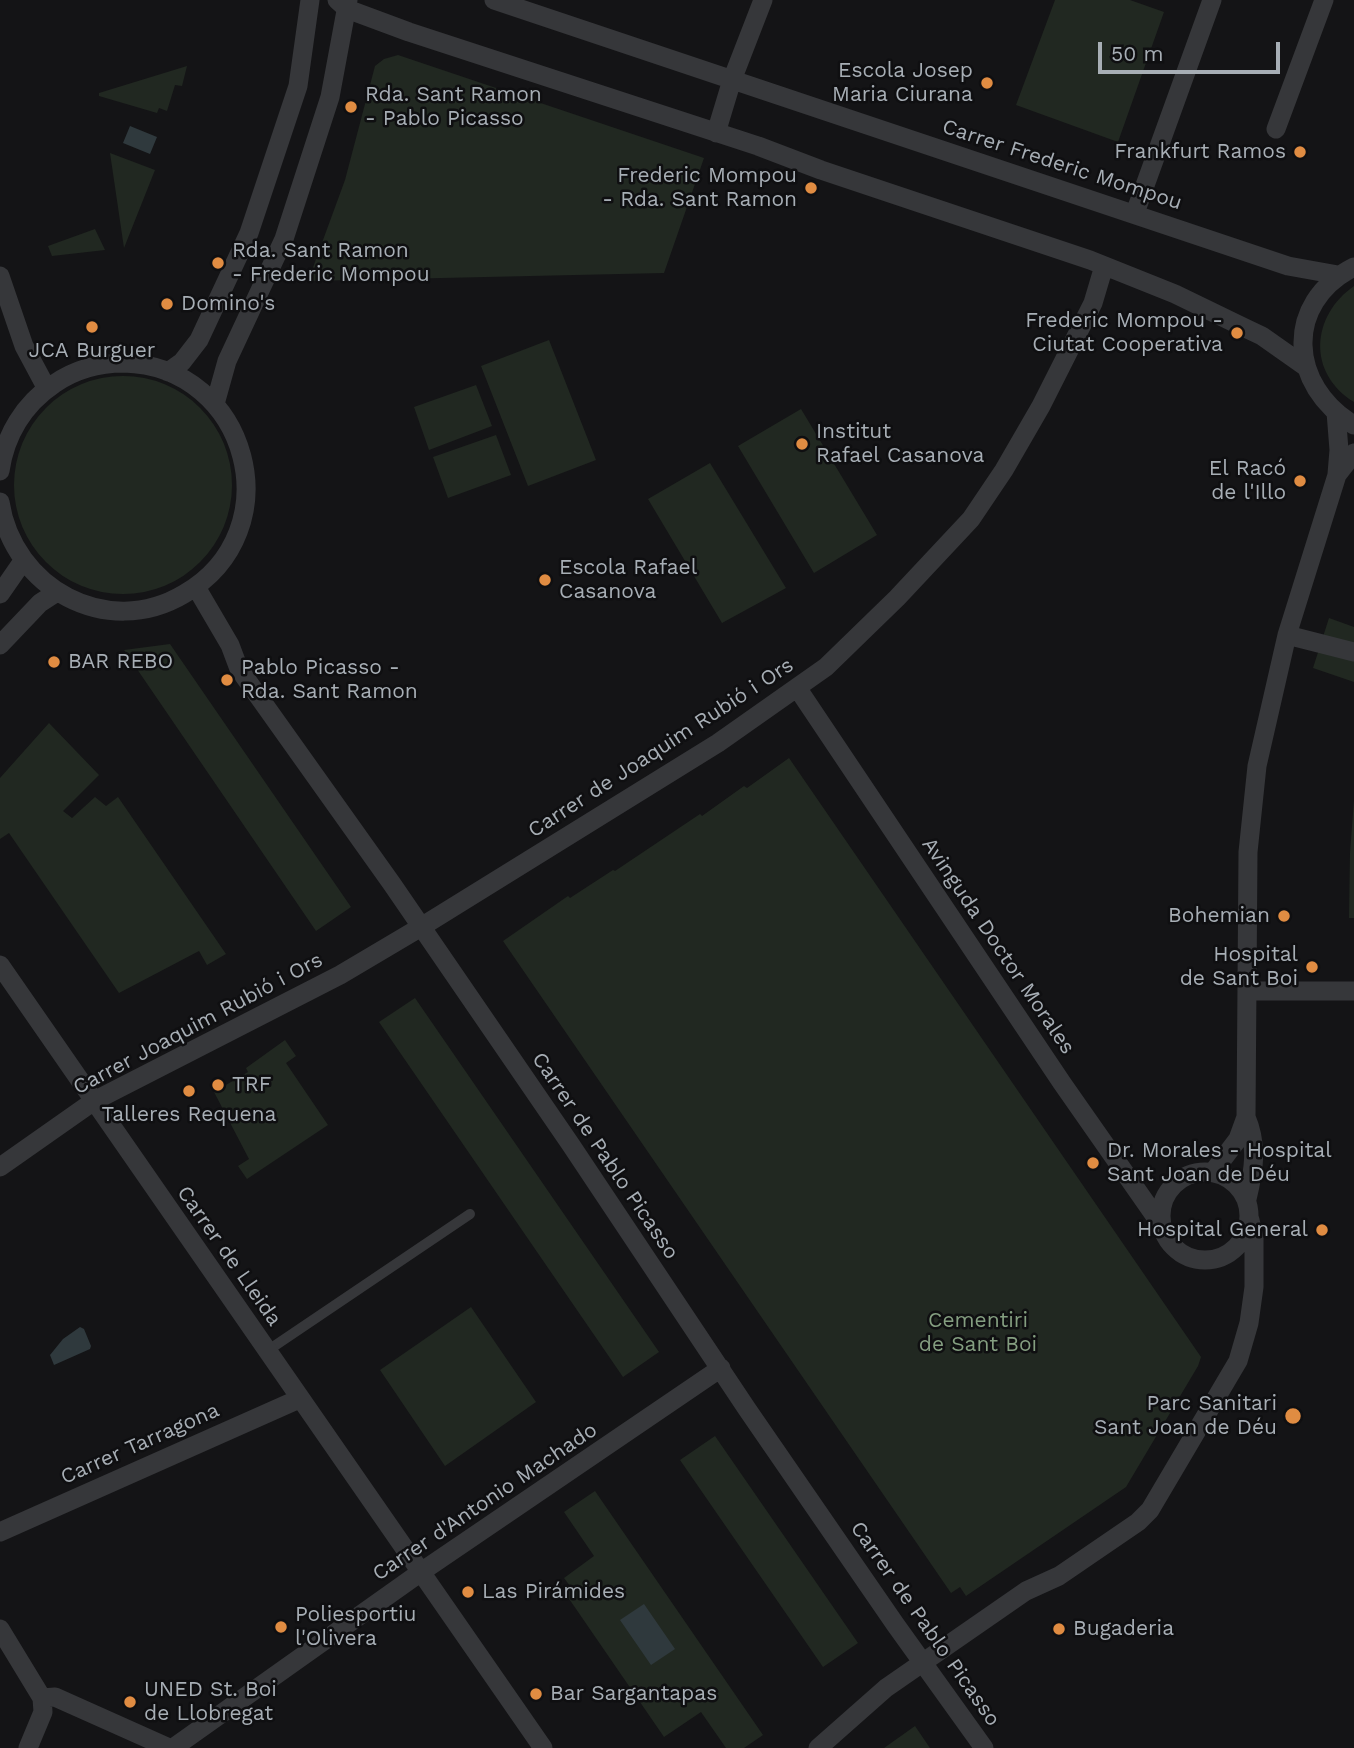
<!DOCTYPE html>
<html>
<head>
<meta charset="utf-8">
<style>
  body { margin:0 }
  #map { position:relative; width:1354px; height:1748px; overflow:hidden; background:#141416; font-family:"Work Sans",sans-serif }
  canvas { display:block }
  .scale { position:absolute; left:1098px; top:42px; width:182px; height:32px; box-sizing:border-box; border:4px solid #a7aeb5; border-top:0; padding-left:9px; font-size:21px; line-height:24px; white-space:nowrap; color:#a7aeb5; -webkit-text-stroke:5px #0f0f11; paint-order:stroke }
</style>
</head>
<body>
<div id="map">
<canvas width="1354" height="1748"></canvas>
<div class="scale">50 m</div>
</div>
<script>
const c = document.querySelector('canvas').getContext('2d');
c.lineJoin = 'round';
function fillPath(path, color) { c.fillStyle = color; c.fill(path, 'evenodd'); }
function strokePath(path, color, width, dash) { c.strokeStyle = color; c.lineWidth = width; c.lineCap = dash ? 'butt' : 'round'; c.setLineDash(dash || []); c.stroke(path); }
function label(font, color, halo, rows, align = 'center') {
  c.font = font + ' "Work Sans",sans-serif'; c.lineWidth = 5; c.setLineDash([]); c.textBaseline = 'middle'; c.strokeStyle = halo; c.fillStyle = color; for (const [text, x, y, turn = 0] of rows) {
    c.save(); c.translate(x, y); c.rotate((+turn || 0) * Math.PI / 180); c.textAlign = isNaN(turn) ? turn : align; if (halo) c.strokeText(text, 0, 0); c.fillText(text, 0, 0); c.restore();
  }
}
const green = new Path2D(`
  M 1055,0 L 1130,0 L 1164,12 L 1118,142 L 1016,105 Z
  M 398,55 L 704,158 L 664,273 L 308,281 L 345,180 L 375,66 L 384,59 Z
  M 187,66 L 182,86 L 175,85 L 167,111 L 159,108 L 157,113 L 99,96 L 99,93 Z
  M 110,153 L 155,170 L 124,248 Z
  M 95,229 L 105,250 L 52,256 L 48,246 Z
  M 1354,286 L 1354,402 C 1307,373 1311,316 1354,286 Z
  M 549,340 L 596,460 L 528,486 L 481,366 Z
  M14 485a109 109 0 1 1 218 0a109 109 0 1 1-218 0Z
  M 476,385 L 492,426 L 429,450 L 414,407 Z
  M 801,409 L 877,535 L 814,573 L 738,446 Z
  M 496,435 L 511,475 L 448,498 L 433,457 Z
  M 710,463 L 786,588 L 722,623 L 648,499 Z
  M 1329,618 L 1354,627 L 1354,682 L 1313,668 Z
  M 170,644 L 351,907 L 316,931 L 124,650 Z
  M 49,723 L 99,775 L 63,811 L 72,818 L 95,797 L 106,806 L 118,797 L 226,954 L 207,965 L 199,951 L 119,993 L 9,833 L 0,839 L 0,778 Z
  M 789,758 L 1201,1357 L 1198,1366 L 1126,1487 L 966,1596 L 960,1587 L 951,1593 L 503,941 L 568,896 L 570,898 L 613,870 L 615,871 L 700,814 L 702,816 L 744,786 L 747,788 Z
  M 1354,800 L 1354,918 L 1349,918 L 1350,853 Z
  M 415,998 L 659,1352 L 623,1377 L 379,1022 Z
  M 285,1040 L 296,1056 L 286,1063 L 328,1125 L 247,1179 L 238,1166 L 249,1159 L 214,1092 L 248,1072 L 246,1068 Z
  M 471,1307 L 536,1402 L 445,1466 L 380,1370 Z
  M 715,1436 L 858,1643 L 823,1667 L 680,1460 Z
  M 595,1491 L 763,1735 L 744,1748 L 726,1748 L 701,1712 L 664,1737 L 563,1590 L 570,1586 L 564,1578 L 594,1556 L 564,1512 Z
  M 915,1726 L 930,1748 L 884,1748 Z`);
const water = new Path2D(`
  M 130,126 L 157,137 L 150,154 L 123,143 Z
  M 80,1327 L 84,1329 L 91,1346 L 90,1349 L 54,1365 L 50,1355 L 63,1339 Z
  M 644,1604 L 675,1649 L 651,1665 L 620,1620 Z`);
const lane = new Path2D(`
  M 267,1351 L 470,1214`);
const street = new Path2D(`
  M 337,0 L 347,9 L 409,32 L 758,146 L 821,170 L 1090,260 L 1175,294 L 1243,327 L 1262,336 L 1306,367
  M 494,0 L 1288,266 L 1338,275
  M 1276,129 L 1324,0
  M 716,133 L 732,80 L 763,0
  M 1135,213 L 1212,0
  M 1354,267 C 1283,303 1289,386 1354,425
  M 0,276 L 24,346 L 47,389
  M 168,372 L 182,362 L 199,340 L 249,233 L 298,86 L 310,0
  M 215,404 L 227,361 L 284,239 L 330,97 L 348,0
  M 1336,412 L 1339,450 L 1337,474
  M 0,471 C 5,435 24,404 54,384 C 74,370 99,363 124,363 C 249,366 293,531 184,594 C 107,640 13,588 0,502
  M 196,587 L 230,645 L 239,669 L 392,884 L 571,1145 L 747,1409 L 895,1624 L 984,1748
  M 0,594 L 23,561
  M 1287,635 L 1354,652
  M 0,645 L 40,603 L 57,592
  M 798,689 L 1062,1083 L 1162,1226
  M 0,965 L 543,1748
  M 1247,991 L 1354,991
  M 1246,1117 C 1258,1145 1254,1170 1247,1199
  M 0,1167 L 94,1101 L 340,975 L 421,927 L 718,743 L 826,667 L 897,598 L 971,519 L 1004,470 L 1041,406 L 1093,303 L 1104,266
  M1161 1216a44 44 0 1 1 88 0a44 44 0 1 1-88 0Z
  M 1213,1172 L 1238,1139 L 1246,1117 L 1248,852 L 1257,766 L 1287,635 L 1337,475 L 1354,453
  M 0,1532 L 299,1399
  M 0,1629 L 42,1698 L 43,1712 L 28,1748
  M 42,1698 L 55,1697 L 169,1748
  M 173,1748 L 421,1572 L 721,1368
  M 818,1748 L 886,1688 L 1026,1591 L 1059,1576 L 1138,1522 L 1150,1510 L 1238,1361 L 1249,1323 L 1254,1287 L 1254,1238 L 1250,1220`);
const markers = [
  [987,83,7,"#e08c42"],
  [351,107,7,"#e08c42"],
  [1300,152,7,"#e08c42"],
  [811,188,7,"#e08c42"],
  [218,263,7,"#e08c42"],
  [167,304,7,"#e08c42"],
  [92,327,7,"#e08c42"],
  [1237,333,7,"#e08c42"],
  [802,444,7,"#e08c42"],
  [1300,481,7,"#e08c42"],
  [545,580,7,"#e08c42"],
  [54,662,7,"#e08c42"],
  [227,680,7,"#e08c42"],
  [1284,916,7,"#e08c42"],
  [1312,967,7,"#e08c42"],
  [218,1085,7,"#e08c42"],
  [189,1091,7,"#e08c42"],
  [1093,1163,7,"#e08c42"],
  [1322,1230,7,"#e08c42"],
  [1293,1416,9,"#e08c42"],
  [468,1592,7,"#e08c42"],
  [281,1627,7,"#e08c42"],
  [1059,1629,7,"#e08c42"],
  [536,1694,7,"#e08c42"],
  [130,1702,7,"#e08c42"]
];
const poiNames = [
  ["Escola Josep",973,71,"right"],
  ["Maria Ciurana",973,95,"right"],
  ["Rda. Sant Ramon",365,95],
  ["- Pablo Picasso",365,119],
  ["Frankfurt Ramos",1286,152,"right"],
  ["Frederic Mompou",797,176,"right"],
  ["- Rda. Sant Ramon",797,200,"right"],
  ["Rda. Sant Ramon",232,251],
  ["- Frederic Mompou",232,275],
  ["Domino's",181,304],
  ["Frederic Mompou -",1223,321,"right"],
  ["Ciutat Cooperativa",1223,345,"right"],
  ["JCA Burguer",92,351,"center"],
  ["Institut",816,432],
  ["Rafael Casanova",816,456],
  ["El Racó",1286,469,"right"],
  ["de l'Illo",1286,493,"right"],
  ["Escola Rafael",559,568],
  ["Casanova",559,592],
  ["BAR REBO",68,662],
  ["Pablo Picasso -",241,668],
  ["Rda. Sant Ramon",241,692],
  ["Bohemian",1270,916,"right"],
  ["Hospital",1298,955,"right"],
  ["de Sant Boi",1298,979,"right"],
  ["TRF",232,1085],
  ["Talleres Requena",189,1115,"center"],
  ["Dr. Morales - Hospital",1107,1151],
  ["Sant Joan de Déu",1107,1175],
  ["Hospital General",1308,1230,"right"],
  ["Parc Sanitari",1277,1404,"right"],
  ["Sant Joan de Déu",1277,1428,"right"],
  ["Las Pirámides",482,1592],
  ["Poliesportiu",295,1615],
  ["l'Olivera",295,1639],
  ["Bugaderia",1073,1629],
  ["UNED St. Boi",144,1690],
  ["de Llobregat",144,1714],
  ["Bar Sargantapas",550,1694]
];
const streetNames = [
  ["Carrer Frederic Mompou",1062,165,18],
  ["Carrer de Joaquim Rubió i Ors",661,748,-33],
  ["Avinguda Doctor Morales",998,946,56],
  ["Carrer Joaquim Rubió i Ors",198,1024,-28],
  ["Carrer de Pablo Picasso",605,1156,56],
  ["Carrer de Lleida",229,1256,55],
  ["Carrer Tarragona",140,1444,-24],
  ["Carrer d'Antonio Machado",485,1502,-34],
  ["Carrer de Pablo Picasso",925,1624,55]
];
const parkNames = [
  ["Cementiri",978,1321],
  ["de Sant Boi",978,1345]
];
fillPath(green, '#212821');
fillPath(water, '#2f393d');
strokePath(lane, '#36373a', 10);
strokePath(street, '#36373a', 19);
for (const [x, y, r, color] of markers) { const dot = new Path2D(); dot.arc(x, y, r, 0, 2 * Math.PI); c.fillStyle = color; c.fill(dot); strokePath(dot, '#0f0f11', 2.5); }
label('21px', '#a7aeb5', '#0f0f11', poiNames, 'left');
label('21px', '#a7aeb5', '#0f0f11', streetNames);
label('21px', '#849e80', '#0f0f11', parkNames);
</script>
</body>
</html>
